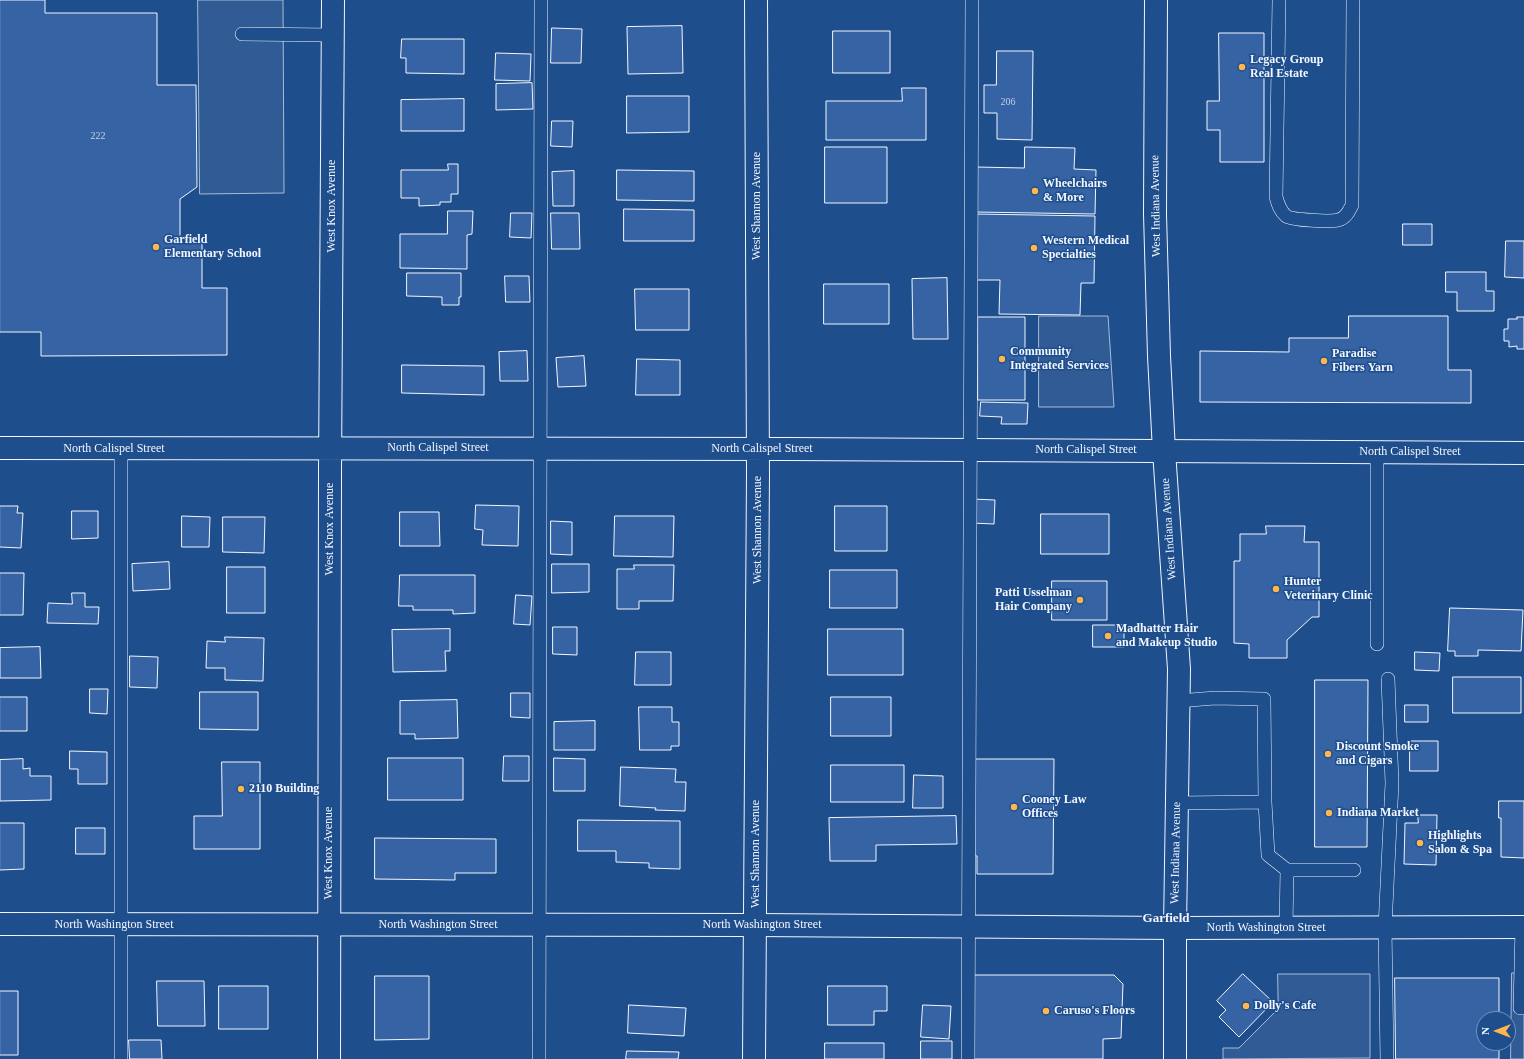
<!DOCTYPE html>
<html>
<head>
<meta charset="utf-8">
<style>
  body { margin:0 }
  #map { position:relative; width:1524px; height:1059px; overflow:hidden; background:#1f4e8c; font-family:"Times New Roman",serif }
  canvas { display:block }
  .north { position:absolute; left:1476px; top:1011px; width:40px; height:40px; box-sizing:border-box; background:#1f4e8c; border:1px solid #7391ba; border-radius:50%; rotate:270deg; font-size:11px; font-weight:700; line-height:16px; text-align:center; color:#f2f6ff }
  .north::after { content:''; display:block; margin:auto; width:14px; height:18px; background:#ffb74d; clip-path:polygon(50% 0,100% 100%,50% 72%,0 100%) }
</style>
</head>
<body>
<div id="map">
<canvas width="1524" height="1059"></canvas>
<div class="north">N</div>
</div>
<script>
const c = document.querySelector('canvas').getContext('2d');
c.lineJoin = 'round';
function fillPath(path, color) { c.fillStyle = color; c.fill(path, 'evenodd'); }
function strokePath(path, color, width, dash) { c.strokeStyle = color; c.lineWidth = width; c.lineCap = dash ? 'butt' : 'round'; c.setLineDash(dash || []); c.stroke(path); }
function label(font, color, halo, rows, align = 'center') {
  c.font = font + ' "Times New Roman",serif'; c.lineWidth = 3; c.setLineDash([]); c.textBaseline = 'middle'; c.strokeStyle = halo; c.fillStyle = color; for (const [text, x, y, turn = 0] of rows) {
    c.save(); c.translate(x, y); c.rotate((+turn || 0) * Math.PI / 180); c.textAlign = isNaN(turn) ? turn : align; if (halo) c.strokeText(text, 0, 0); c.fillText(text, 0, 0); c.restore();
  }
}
const parking = new Path2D(`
  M 198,0 L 283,0 L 284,193 L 200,194 Z
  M 1039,316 L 1108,316 L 1114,407 L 1039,407 Z
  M 1512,973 L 1524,973 L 1524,1059 L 1511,1059 Z
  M 1278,974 L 1370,974 L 1370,1058 L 1223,1059 L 1223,1048 L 1239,1048 L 1278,1009 Z`);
const building = new Path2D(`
  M 0,0 L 45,0 L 45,13 L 157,13 L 157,85 L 196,85 L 197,187 L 180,199 L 180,238 L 202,238 L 202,288 L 227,288 L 227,355 L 41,356 L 41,332 L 0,332 Z
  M 682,26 L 683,73 L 628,74 L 627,27 Z
  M 552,28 L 582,29 L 581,63 L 551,63 Z
  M 833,31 L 890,31 L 890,73 L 833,73 Z
  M 1219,33 L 1264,33 L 1264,162 L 1220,162 L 1220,130 L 1207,130 L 1207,101 L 1219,101 Z
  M 402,39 L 464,39 L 464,74 L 406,73 L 406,58 L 401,58 Z
  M 997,51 L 1033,51 L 1032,140 L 997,139 L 997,113 L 984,113 L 984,85 L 996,85 Z
  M 496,53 L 531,54 L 530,81 L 495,80 Z
  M 532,83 L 533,109 L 496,110 L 496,84 Z
  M 902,88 L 926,88 L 926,140 L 826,140 L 826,101 L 902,101 Z
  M 627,96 L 689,96 L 689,132 L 627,133 Z
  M 464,99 L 464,131 L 401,131 L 401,100 Z
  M 552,121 L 573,121 L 572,147 L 551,146 Z
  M 825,147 L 887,147 L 887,203 L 825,203 Z
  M 1025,147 L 1075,148 L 1074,169 L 1096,170 L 1095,214 L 975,212 L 976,167 L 1024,168 Z
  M 448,164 L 458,164 L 458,194 L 451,194 L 451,202 L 440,202 L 440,205 L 419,206 L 419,198 L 401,198 L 401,170 L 448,170 Z
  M 617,170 L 694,171 L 694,201 L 617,200 Z
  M 574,171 L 574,206 L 553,206 L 552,172 Z
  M 624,209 L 694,210 L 694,241 L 624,241 Z
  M 448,211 L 473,211 L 472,234 L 467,235 L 467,269 L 400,268 L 400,234 L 447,234 Z
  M 511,213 L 532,213 L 531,238 L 510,237 Z
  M 551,213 L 579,213 L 580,249 L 552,249 Z
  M 975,214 L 1095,216 L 1094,283 L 1081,283 L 1080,315 L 999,314 L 1000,280 L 973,280 Z
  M 1403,224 L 1432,224 L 1432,245 L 1403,245 Z
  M 1506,241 L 1524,241 L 1524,278 L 1505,277 Z
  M 1446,272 L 1486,272 L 1486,291 L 1494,291 L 1494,311 L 1457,311 L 1457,292 L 1446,292 Z
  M 407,273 L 461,273 L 461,297 L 459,297 L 459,305 L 442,305 L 442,297 L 407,296 Z
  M 505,276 L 529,276 L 530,302 L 506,302 Z
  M 947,278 L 948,339 L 913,339 L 912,279 Z
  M 824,284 L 889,284 L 889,324 L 824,324 Z
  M 635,289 L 689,289 L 689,330 L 636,330 Z
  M 1349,316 L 1448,316 L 1448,370 L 1471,370 L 1471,403 L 1200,402 L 1200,351 L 1289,352 L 1289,338 L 1348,338 Z
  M 978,317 L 1025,317 L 1025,400 L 978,400 Z
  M 1517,317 L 1524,317 L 1524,349 L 1517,349 L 1517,346 L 1509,347 L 1509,341 L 1504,341 L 1504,329 L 1508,329 L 1508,319 L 1517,319 Z
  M 527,351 L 528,381 L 500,381 L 499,352 Z
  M 584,356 L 586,386 L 558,387 L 556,358 Z
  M 637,359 L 680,360 L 680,395 L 636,395 Z
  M 402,365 L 484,366 L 484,395 L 402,393 Z
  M 981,402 L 1028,403 L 1027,424 L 1001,424 L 1002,417 L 980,416 Z
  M 972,499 L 995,500 L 994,524 L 971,523 Z
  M 476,505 L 519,506 L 518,546 L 482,545 L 483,530 L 475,529 Z
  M 0,506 L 18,506 L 17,513 L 23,513 L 21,548 L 0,547 Z
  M 835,506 L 887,506 L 887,551 L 835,551 Z
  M 72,511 L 98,511 L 98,538 L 72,539 Z
  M 400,512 L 439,512 L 440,546 L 400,546 Z
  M 1041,514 L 1109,514 L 1109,554 L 1041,554 Z
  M 182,516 L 210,517 L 209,547 L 182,547 Z
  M 615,516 L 674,516 L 673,557 L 614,556 Z
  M 223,517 L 265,517 L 264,553 L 223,552 Z
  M 551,521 L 572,522 L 572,555 L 551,554 Z
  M 1266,526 L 1305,526 L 1304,542 L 1319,542 L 1319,617 L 1312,617 L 1287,640 L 1287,658 L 1249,658 L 1249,644 L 1234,643 L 1234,561 L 1240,561 L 1240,534 L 1266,534 Z
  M 169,562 L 170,589 L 133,591 L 132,564 Z
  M 552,564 L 589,564 L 589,592 L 552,593 Z
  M 634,565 L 674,565 L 673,601 L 639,601 L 639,609 L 617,609 L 617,569 L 634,569 Z
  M 227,567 L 265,567 L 265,613 L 227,613 Z
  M 830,570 L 897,570 L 897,608 L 830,608 Z
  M 0,573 L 24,573 L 23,615 L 0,615 Z
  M 400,575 L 475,575 L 475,613 L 453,614 L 453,610 L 413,610 L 413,606 L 399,606 Z
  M 1052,581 L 1107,581 L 1107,620 L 1052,620 Z
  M 72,593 L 85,593 L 85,607 L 99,607 L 98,624 L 47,623 L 48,603 L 72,604 Z
  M 516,595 L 532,596 L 530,625 L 514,624 Z
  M 1450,608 L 1523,610 L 1521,651 L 1478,650 L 1478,656 L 1455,656 L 1455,651 L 1448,651 Z
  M 1093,625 L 1124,625 L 1124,647 L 1093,647 Z
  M 553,627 L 577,627 L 577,655 L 553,654 Z
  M 450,629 L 450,651 L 445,651 L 446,671 L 393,672 L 392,630 Z
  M 828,629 L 903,629 L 903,675 L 828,675 Z
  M 225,637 L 264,638 L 263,681 L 225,680 L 225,668 L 206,668 L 207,641 L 225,642 Z
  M 40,647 L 41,678 L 0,678 L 0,648 Z
  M 636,652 L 671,652 L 671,685 L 635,685 Z
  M 1415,652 L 1440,653 L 1439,671 L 1415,670 Z
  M 130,656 L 158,657 L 157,688 L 130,687 Z
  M 1453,677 L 1521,677 L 1521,713 L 1453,713 Z
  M 1315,680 L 1368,680 L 1367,847 L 1315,847 Z
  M 90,689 L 108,689 L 107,714 L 90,713 Z
  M 200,692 L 258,692 L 258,730 L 200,729 Z
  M 511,693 L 530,693 L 530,718 L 511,717 Z
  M 0,697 L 27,697 L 27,731 L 0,731 Z
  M 831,697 L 891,697 L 891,736 L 831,736 Z
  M 457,700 L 458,738 L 415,739 L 415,734 L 400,734 L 400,701 Z
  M 1405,705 L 1428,705 L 1428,722 L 1405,722 Z
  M 639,707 L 672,707 L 672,722 L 679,722 L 679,746 L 671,746 L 671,750 L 640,750 Z
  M 595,721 L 595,750 L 554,750 L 554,722 Z
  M 1410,741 L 1438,741 L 1438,771 L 1410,771 Z
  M 70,751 L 107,752 L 107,784 L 78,784 L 78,769 L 70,769 Z
  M 504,756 L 529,756 L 529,781 L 503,781 Z
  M 388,758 L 463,758 L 463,800 L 388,800 Z
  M 554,758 L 585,759 L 585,791 L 554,791 Z
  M 23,759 L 23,769 L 30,768 L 30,776 L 51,776 L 51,800 L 0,801 L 0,760 Z
  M 974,759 L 1054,759 L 1053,874 L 977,874 L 977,856 L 973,855 Z
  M 222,762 L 260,762 L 260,849 L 194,849 L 194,816 L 222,816 Z
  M 831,765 L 904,765 L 904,802 L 831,802 Z
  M 621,767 L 676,769 L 675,782 L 686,782 L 685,811 L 655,810 L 656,808 L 620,806 Z
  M 914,775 L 943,776 L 943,808 L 913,808 Z
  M 1499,801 L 1524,801 L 1524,858 L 1501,857 L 1501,818 L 1499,818 Z
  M 1418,815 L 1437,815 L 1436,865 L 1404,864 L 1405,823 L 1418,823 Z
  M 956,816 L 957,844 L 876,845 L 876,861 L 830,861 L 829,818 Z
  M 578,820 L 680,821 L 680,869 L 649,868 L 649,863 L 616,862 L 616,851 L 578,851 Z
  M 0,823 L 24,823 L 24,869 L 0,870 Z
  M 76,828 L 105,828 L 105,854 L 76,854 Z
  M 375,838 L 496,839 L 496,873 L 455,873 L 455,880 L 375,879 Z
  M 1243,974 L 1273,1002 L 1239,1037 L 1219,1017 L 1226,1010 L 1217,1001 Z
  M 971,975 L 1114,975 L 1123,984 L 1121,1038 L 1103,1039 L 1103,1059 L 971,1059 Z
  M 375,976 L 429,976 L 429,1039 L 375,1040 Z
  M 1395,978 L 1499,978 L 1499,1019 L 1484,1019 L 1484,1043 L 1499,1043 L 1499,1059 L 1396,1059 Z
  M 157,981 L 204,981 L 205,1026 L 158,1026 Z
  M 219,986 L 268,986 L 268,1029 L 219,1029 Z
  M 828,986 L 887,986 L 887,1011 L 874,1011 L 874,1025 L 828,1025 Z
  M 0,991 L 18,991 L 18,1055 L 0,1055 Z
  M 629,1005 L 686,1008 L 684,1036 L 628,1033 Z
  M 923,1005 L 951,1006 L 949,1039 L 921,1037 Z
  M 129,1040 L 161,1040 L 162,1059 L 130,1059 Z
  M 921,1041 L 952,1041 L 952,1059 L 921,1059 Z
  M 825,1043 L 884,1043 L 884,1059 L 825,1059 Z
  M 627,1051 L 679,1052 L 678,1059 L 626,1059 Z`);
const service = new Path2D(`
  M 1279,0 L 1276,197 C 1278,204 1280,211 1286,216 C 1291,220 1331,222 1338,220 C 1346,218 1349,211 1352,205 L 1353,0
  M 242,34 L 333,35
  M 121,449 L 121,1059
  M 1377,452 L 1377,644
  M 1178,701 L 1215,698 L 1264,699 L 1265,802
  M 1177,803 L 1265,802 L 1268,855 L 1287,870
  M 1286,927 L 1287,870 L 1354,870
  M 1522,927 L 1520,1008 L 1524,1008
  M 539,1059 L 541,0
  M 968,1059 L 972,0
  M 1387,1059 L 1385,927 L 1392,783 L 1388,679`);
const minor = new Path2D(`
  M 0,448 L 788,449 L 1524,453
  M 329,1059 L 330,472 L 333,0
  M 754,1059 L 758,473 L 756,0`);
const secondary = new Path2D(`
  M 0,924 L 756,925 L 1175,928 L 1524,927`);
const primary = new Path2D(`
  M 1156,0 L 1155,214 L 1159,356 L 1164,451 L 1179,669 L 1175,928 L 1175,1059`);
const markers = [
  [1242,67,4,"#ffb74d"],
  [1035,191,4,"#ffb74d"],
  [156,247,4,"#ffb74d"],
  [1034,248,4,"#ffb74d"],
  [1002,359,4,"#ffb74d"],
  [1324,361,4,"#ffb74d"],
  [1276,589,4,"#ffb74d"],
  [1080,600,4,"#ffb74d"],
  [1108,636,4,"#ffb74d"],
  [1328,754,4,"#ffb74d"],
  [241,789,4,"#ffb74d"],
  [1014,807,4,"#ffb74d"],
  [1329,813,4,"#ffb74d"],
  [1420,843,4,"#ffb74d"],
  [1246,1006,4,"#ffb74d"],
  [1046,1011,4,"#ffb74d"]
];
const numberNames = [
  ["206",1008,102],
  ["222",98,136]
];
const poiNames = [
  ["Legacy Group",1250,60],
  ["Real Estate",1250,74],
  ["Wheelchairs",1043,184],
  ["& More",1043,198],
  ["Garfield",164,240],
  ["Elementary School",164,254],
  ["Western Medical",1042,241],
  ["Specialties",1042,255],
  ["Community",1010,352],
  ["Integrated Services",1010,366],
  ["Paradise",1332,354],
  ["Fibers Yarn",1332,368],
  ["Hunter",1284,582],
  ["Veterinary Clinic",1284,596],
  ["Patti Usselman",1072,593,"right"],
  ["Hair Company",1072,607,"right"],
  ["Madhatter Hair",1116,629],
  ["and Makeup Studio",1116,643],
  ["Discount Smoke",1336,747],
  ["and Cigars",1336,761],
  ["2110 Building",249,789],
  ["Cooney Law",1022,800],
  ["Offices",1022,814],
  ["Indiana Market",1337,813],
  ["Highlights",1428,836],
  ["Salon & Spa",1428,850],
  ["Dolly's Cafe",1254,1006],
  ["Caruso's Floors",1054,1011]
];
const streetNames = [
  ["West Knox Avenue",332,206,-90],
  ["West Shannon Avenue",757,206,-90],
  ["West Indiana Avenue",1156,206,-91],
  ["North Calispel Street",438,448],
  ["North Calispel Street",114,449],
  ["North Calispel Street",762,449],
  ["North Calispel Street",1086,450],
  ["North Calispel Street",1410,452],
  ["West Knox Avenue",330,529,-90],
  ["West Indiana Avenue",1169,529,-94],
  ["West Shannon Avenue",758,530,-90],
  ["West Knox Avenue",329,853,-90],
  ["West Indiana Avenue",1176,853,-89],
  ["West Shannon Avenue",756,854,-90],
  ["North Washington Street",114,925],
  ["North Washington Street",438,925],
  ["North Washington Street",762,925],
  ["North Washington Street",1266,928]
];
const neighbourhoodNames = [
  ["Garfield",1166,919]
];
fillPath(parking, '#305b95');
strokePath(parking, '#a8bbd7', 1);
fillPath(building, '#3563a3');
strokePath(building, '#f2f6ff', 1);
strokePath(service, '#f2f6ff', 14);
strokePath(minor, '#f2f6ff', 24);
strokePath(secondary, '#f2f6ff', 24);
strokePath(primary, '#f2f6ff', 24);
strokePath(service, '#1f4e8c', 13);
strokePath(minor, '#1f4e8c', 22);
strokePath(secondary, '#1f4e8c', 22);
strokePath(primary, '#1f4e8c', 22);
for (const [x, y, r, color] of markers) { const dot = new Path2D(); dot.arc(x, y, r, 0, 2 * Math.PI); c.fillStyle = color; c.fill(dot); strokePath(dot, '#1f4e8c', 1.5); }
label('10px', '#c3d1e8', null, numberNames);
label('bold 12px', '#f2f6ff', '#1f4e8c', poiNames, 'left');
label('12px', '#f2f6ff', '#1f4e8c', streetNames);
label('bold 13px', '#f2f6ff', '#1f4e8c', neighbourhoodNames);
</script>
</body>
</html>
